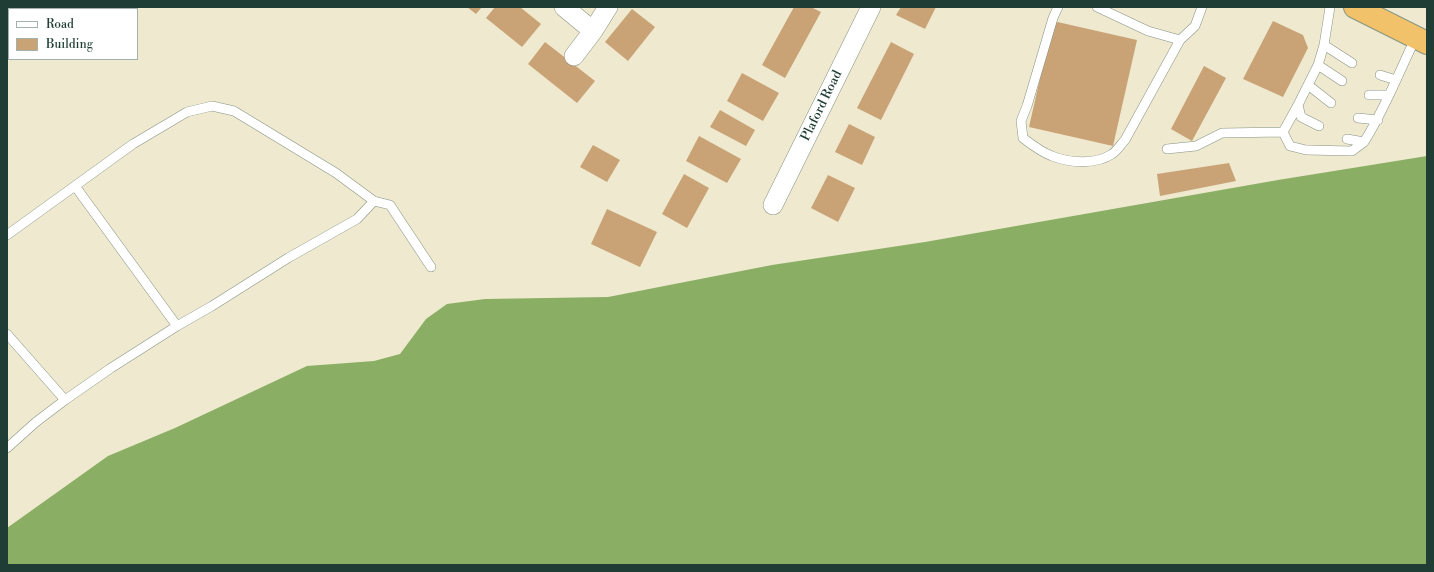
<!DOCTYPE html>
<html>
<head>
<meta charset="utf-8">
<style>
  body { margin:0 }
  #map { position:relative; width:1434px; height:572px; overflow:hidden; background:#eee9cf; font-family:"Libre Bodoni",serif }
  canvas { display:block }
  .frame { position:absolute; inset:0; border:8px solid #1f3d34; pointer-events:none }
  .legend { position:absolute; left:8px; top:8px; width:130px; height:52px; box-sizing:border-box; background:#fff; border:1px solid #a5b1ae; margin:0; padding:5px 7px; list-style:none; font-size:12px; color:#1f3d34 }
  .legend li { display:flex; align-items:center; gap:8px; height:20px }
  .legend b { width:20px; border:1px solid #a5b1ae }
</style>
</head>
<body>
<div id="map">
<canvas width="1434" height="572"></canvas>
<div class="frame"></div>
<ul class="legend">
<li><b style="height:5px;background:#fff"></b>Road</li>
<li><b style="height:11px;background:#c9a375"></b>Building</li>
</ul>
</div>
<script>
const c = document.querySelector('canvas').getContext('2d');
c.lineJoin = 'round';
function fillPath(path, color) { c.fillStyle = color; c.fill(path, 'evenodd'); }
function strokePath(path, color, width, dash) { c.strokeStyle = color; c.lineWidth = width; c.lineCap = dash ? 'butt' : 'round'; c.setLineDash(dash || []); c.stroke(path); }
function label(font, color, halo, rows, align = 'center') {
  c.font = font + ' "Libre Bodoni",serif'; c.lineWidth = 3.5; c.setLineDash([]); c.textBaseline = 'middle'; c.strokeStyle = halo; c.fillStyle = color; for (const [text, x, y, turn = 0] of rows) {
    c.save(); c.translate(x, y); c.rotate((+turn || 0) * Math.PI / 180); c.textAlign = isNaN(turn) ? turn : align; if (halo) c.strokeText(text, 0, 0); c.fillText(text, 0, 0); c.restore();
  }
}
const forest = new Path2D(`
  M 1427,156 L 1427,565 L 7,565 L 7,528 L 108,456 L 175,428 L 307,366 L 374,361 L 400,354 L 426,319 L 447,304 L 485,299 L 608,297 L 772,265 L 925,242 L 1278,180 Z`);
const building = new Path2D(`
  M 7,7 L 34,7 L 33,9 L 9,9 L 9,14 L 7,13 Z
  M 467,7 L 482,7 L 476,14 Z
  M 495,7 L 520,7 L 541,24 L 522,47 L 486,18 Z
  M 794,7 L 811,7 L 821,12 L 785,78 L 762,65 Z
  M 901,7 L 936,7 L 925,29 L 896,15 Z
  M 632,9 L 655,27 L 628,61 L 605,42 Z
  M 1053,21 L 1137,40 L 1113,146 L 1029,127 Z
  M 1273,21 L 1303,35 L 1308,48 L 1283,97 L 1243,79 Z
  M 545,42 L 595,81 L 577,103 L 528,64 Z
  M 891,42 L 914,54 L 881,120 L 857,108 Z
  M 1204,66 L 1226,78 L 1192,141 L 1171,129 Z
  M 742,73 L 779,93 L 763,121 L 727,101 Z
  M 720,110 L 755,130 L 746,146 L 710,127 Z
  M 849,124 L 875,137 L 862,165 L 835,152 Z
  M 699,136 L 741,159 L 727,183 L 686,161 Z
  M 593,145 L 620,160 L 607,182 L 580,167 Z
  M 1229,163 L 1236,181 L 1160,196 L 1157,174 Z
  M 684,174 L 709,188 L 687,228 L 662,214 Z
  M 828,175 L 855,188 L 838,222 L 811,208 Z
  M 607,209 L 657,232 L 640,267 L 591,244 Z`);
const service = new Path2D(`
  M 1058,7 L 1053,18 L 1027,106 L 1021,121 L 1023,138 C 1032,145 1041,152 1052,156 C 1069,163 1096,165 1112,154 C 1117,151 1121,144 1125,140 L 1180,40
  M 1097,7 L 1148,31 L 1180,40 L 1195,26 L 1202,7
  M 1324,45 L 1352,63
  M 1318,65 L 1342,81
  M 1380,75 L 1396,80
  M 1308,85 L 1331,103
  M 1369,95 L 1388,95
  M 1298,105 L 1283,132 L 1290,146 L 1306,150 L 1352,151 L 1364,142
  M 1358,118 L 1378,120
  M 1319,126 L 1301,117 L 1298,105 L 1318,65 L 1324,45 L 1330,7
  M 1347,139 L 1364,142 C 1385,109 1399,72 1416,37
  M 1167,149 L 1196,146 L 1222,133 L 1283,132
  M 75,186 L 177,326
  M 374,201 L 390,205 L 431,267
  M 7,235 L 133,144 L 187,112 L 212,106 L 234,111 L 336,173 L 374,201 L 357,219 L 288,258 L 212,306 L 177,326 L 111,368 L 65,400 L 36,422 L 7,448
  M 7,334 L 65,400`);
const minor = new Path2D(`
  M 564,7 L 593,31 L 574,56
  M 593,31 L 608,7
  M 773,205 L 871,7`);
const trunk = new Path2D(`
  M 1355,7 L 1427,43`);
const streetNames = [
  ["Plaford Road",822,106,-64]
];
fillPath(forest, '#8aae63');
fillPath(building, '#c9a375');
strokePath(service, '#869382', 10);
strokePath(minor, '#869382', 20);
strokePath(trunk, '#869382', 24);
strokePath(service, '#fff', 9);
strokePath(minor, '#fff', 19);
strokePath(trunk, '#f2c26a', 22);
label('13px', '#1f3d34', '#fff', streetNames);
</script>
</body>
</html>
